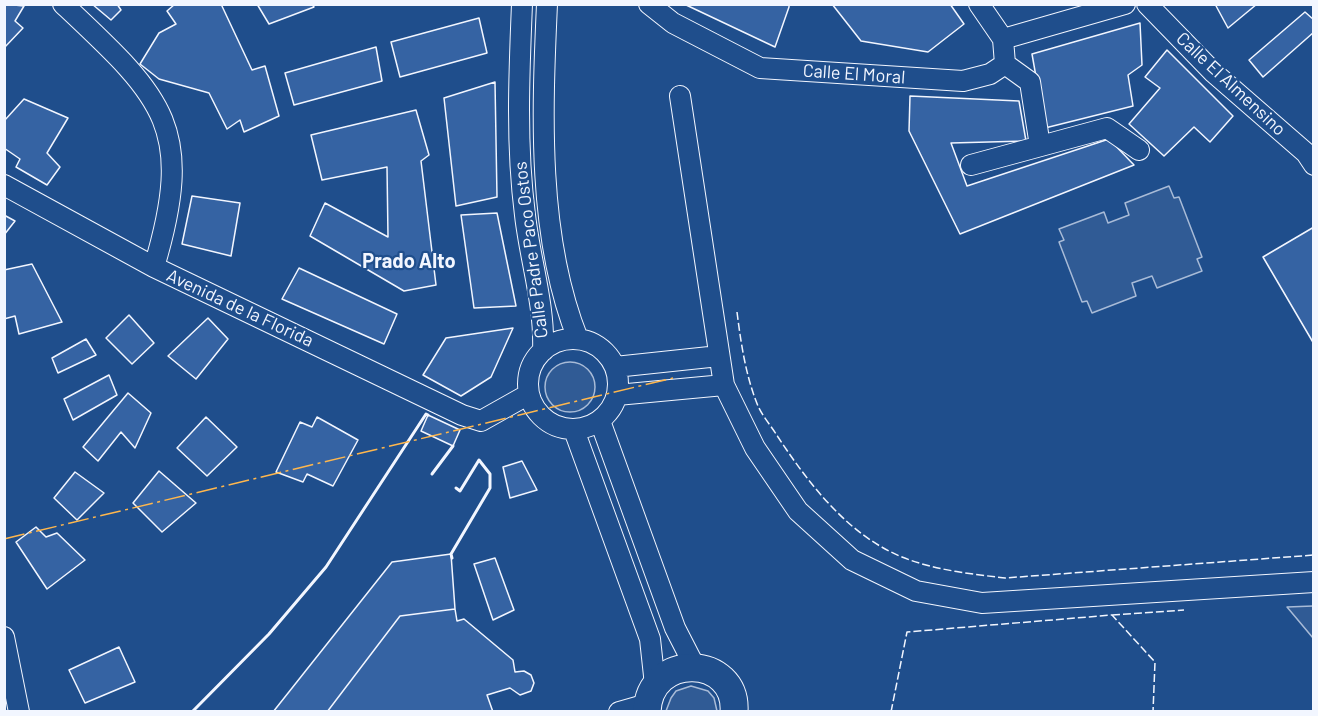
<!DOCTYPE html>
<html>
<head>
<meta charset="utf-8">
<style>
  body { margin:0 }
  #map { position:relative; width:1318px; height:716px; overflow:hidden; background:#1f4e8c; font-family:Barlow,sans-serif }
  canvas { display:block }
  .frame { position:absolute; inset:0; border:6px solid #f2f6ff; pointer-events:none }
</style>
</head>
<body>
<div id="map">
<canvas width="1318" height="716"></canvas>
<div class="frame"></div>
</div>
<script>
const c = document.querySelector('canvas').getContext('2d');
c.lineJoin = 'round';
function fillPath(path, color) { c.fillStyle = color; c.fill(path, 'evenodd'); }
function strokePath(path, color, width, dash) { c.strokeStyle = color; c.lineWidth = width; c.lineCap = dash ? 'butt' : 'round'; c.setLineDash(dash || []); c.stroke(path); }
function label(font, color, halo, rows, align = 'center') {
  c.font = font + ' Barlow,sans-serif'; c.lineWidth = 4.5; c.setLineDash([]); c.textBaseline = 'middle'; c.strokeStyle = halo; c.fillStyle = color; for (const [text, x, y, turn = 0] of rows) {
    c.save(); c.translate(x, y); c.rotate((+turn || 0) * Math.PI / 180); c.textAlign = isNaN(turn) ? turn : align; if (halo) c.strokeText(text, 0, 0); c.fillText(text, 0, 0); c.restore();
  }
}
const built = new Path2D(`
  M 1169,186 L 1174,198 L 1179,197 L 1202,257 L 1197,259 L 1202,271 L 1157,288 L 1152,276 L 1132,283 L 1136,296 L 1092,313 L 1087,301 L 1082,302 L 1059,242 L 1064,240 L 1059,229 L 1104,212 L 1108,223 L 1129,215 L 1125,203 Z
  M545 387a25 25 0 1 1 50 0a25 25 0 1 1-50 0Z
  M 1313,606 L 1314,606 L 1313,638 L 1287,607 Z
  M 691,686 L 708,691 L 714,698 L 717,711 L 666,711 L 671,698 L 676,691 Z`);
const building = new Path2D(`
  M 4,4 L 24,6 L 15,21 L 23,28 L 4,48 Z
  M 92,4 L 117,4 L 121,10 L 111,20 Z
  M 175,4 L 221,4 L 252,70 L 265,66 L 279,116 L 244,132 L 240,120 L 227,129 L 209,93 L 159,79 L 140,64 L 159,33 L 176,24 L 167,11 Z
  M 257,4 L 312,4 L 314,7 L 269,24 Z
  M 684,4 L 789,4 L 789,7 L 775,47 Z
  M 832,4 L 950,4 L 964,24 L 928,52 L 861,41 Z
  M 1215,4 L 1257,4 L 1228,28 Z
  M 1305,12 L 1314,20 L 1314,32 L 1263,77 L 1249,60 Z
  M 479,18 L 487,53 L 400,77 L 391,42 Z
  M 1140,23 L 1142,65 L 1128,75 L 1133,106 L 1045,128 L 1032,54 Z
  M 376,47 L 382,81 L 294,105 L 285,73 Z
  M 1167,50 L 1233,116 L 1210,142 L 1194,127 L 1164,156 L 1129,124 L 1160,88 L 1145,77 Z
  M 495,82 L 497,197 L 456,206 L 444,98 Z
  M 910,96 L 1019,101 L 1026,141 L 951,143 L 967,186 L 1109,139 L 1134,165 L 960,234 L 909,131 Z
  M 24,99 L 68,118 L 47,153 L 60,167 L 47,185 L 16,167 L 20,159 L 4,148 L 4,121 Z
  M 416,110 L 429,155 L 421,161 L 436,285 L 404,291 L 310,236 L 325,203 L 388,237 L 387,167 L 322,180 L 311,135 Z
  M 192,196 L 240,203 L 231,256 L 182,244 Z
  M 497,213 L 516,306 L 474,308 L 461,215 Z
  M 4,215 L 15,221 L 4,235 Z
  M 1314,227 L 1314,344 L 1263,257 Z
  M 32,264 L 62,322 L 19,334 L 15,316 L 4,319 L 4,270 Z
  M 299,268 L 397,314 L 384,344 L 282,299 Z
  M 129,315 L 154,343 L 132,364 L 106,338 Z
  M 208,318 L 228,339 L 196,379 L 168,356 Z
  M 513,328 L 491,377 L 461,396 L 423,375 L 446,338 Z
  M 86,339 L 96,355 L 58,373 L 52,358 Z
  M 109,375 L 117,395 L 73,420 L 64,399 Z
  M 128,393 L 151,413 L 135,448 L 121,432 L 98,461 L 83,447 Z
  M 428,415 L 460,430 L 453,446 L 421,431 Z
  M 206,417 L 237,447 L 207,476 L 177,448 Z
  M 317,417 L 358,440 L 333,486 L 307,474 L 303,482 L 276,472 L 300,422 L 312,427 Z
  M 522,461 L 537,490 L 510,498 L 503,467 Z
  M 159,471 L 196,503 L 162,532 L 133,503 Z
  M 75,472 L 104,493 L 77,520 L 54,498 Z
  M 36,527 L 46,537 L 57,533 L 85,560 L 47,589 L 16,542 Z
  M 451,554 L 455,609 L 400,616 L 327,712 L 273,712 L 392,562 Z
  M 495,558 L 514,610 L 493,620 L 474,564 Z
  M 455,609 L 457,621 L 464,619 L 513,660 L 515,672 L 524,671 L 531,675 L 534,683 L 531,691 L 520,695 L 510,688 L 487,695 L 493,712 L 327,712 L 400,616 Z
  M 119,647 L 135,682 L 85,703 L 69,670 Z`);
const minor = new Path2D(`
  M 63,4 C 163,98 196,126 154,267
  M 522,4 C 519,75 516,145 525,215 C 530,260 545,305 543,351
  M 547,4 C 542,113 537,237 578,339
  M 649,4 L 673,23 L 760,68 L 963,81 L 990,74 L 1005,64 L 1003,39 L 979,4
  M 1147,4 L 1214,73 L 1306,153 L 1314,165
  M 1003,39 L 1125,4
  M 1005,64 L 1030,82 L 1040,146
  M 680,96 L 724,385 L 755,448 L 798,511 L 852,560 L 916,591 L 982,603 L 1314,582
  M 971,165 L 1107,128 L 1139,150
  M 4,185 L 154,267 L 462,415 L 481,421 L 529,394
  M528 384a45 45 0 1 1 90 0a45 45 0 1 1-90 0Z
  M 615,367 L 719,356
  M 617,395 L 724,385
  M 600,421 L 675,628 L 695,667
  M 574,430 L 650,639 L 655,685
  M 4,637 L 19,712
  M 619,712 L 647,704`);
const secondary = new Path2D(`
  M 647,712 C 649,651 738,655 734,712`);
const fence = new Path2D(`
  M 737,312 C 741,344 746,377 758,406 C 763,417 772,427 778,437 C 809,484 848,535 902,557 C 934,570 971,574 1005,578 L 1314,555
  M 1112,615 L 1184,610
  M 891,712 L 907,632 L 1112,615 L 1155,662 L 1153,712`);
const wall = new Path2D(`
  M 432,474 L 453,446
  M 452,558 L 451,554 L 490,488 L 490,474 L 479,460 L 460,491 L 456,488
  M 192,712 L 269,634 L 326,567 L 426,414 L 428,415`);
const power = new Path2D(`
  M 4,539 L 673,378`);
const streetNames = [
  ["Calle El Moral",854,74,4],
  ["Calle El Almensino",1231,84,43],
  ["Calle Padre Paco Ostos",531,250,-97],
  ["Avenida de la Florida",240,308,25]
];
const neighbourhoodNames = [
  ["Prado Alto",409,261]
];
fillPath(built, '#305b95');
strokePath(built, '#a8bbd7', 1.5);
fillPath(building, '#3563a3');
strokePath(building, '#f2f6ff', 1.5);
strokePath(minor, '#f2f6ff', 22);
strokePath(secondary, '#f2f6ff', 29);
strokePath(minor, '#1f4e8c', 20);
strokePath(secondary, '#1f4e8c', 27);
strokePath(fence, '#f2f6ff', 1.5, [8, 3]);
strokePath(wall, '#f2f6ff', 3);
strokePath(power, '#ffb74d', 1.5, [21, 4.5, 3, 4.5]);
label('18px', '#f2f6ff', '#1f4e8c', streetNames);
label('bold 20px', '#f2f6ff', '#1f4e8c', neighbourhoodNames);
</script>
</body>
</html>
